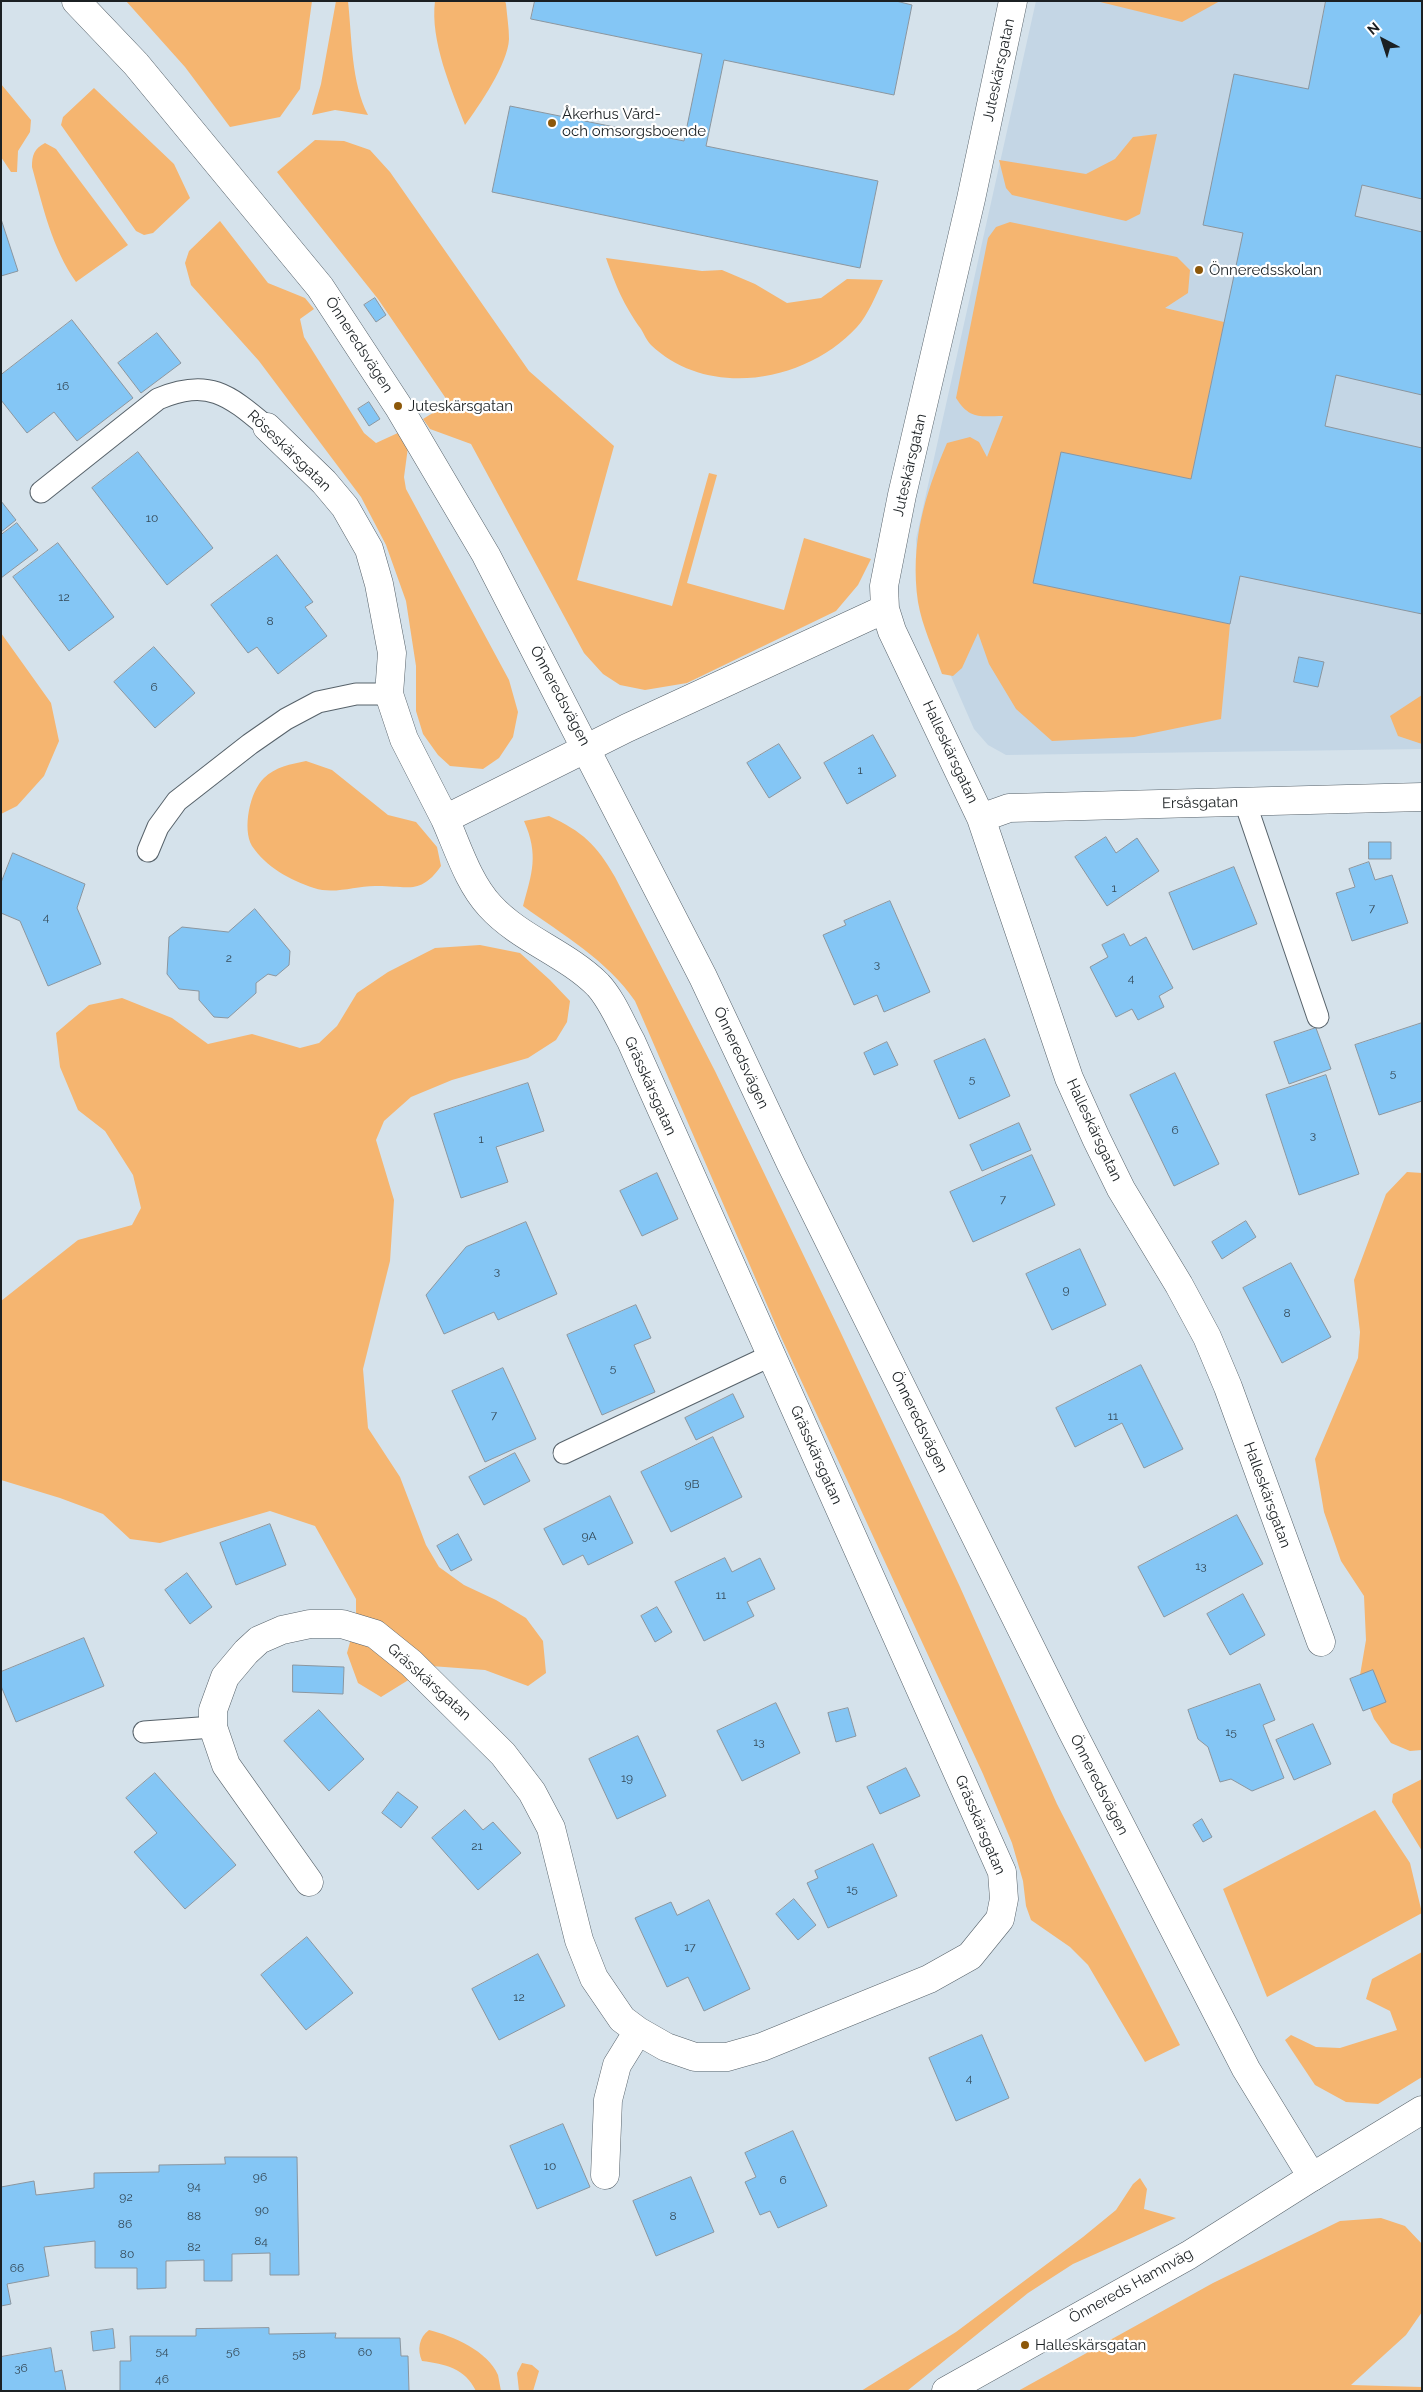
<!DOCTYPE html>
<html>
<head>
<meta charset="utf-8">
<style>
  body { margin:0 }
  #map { position:relative; width:1423px; height:2392px; overflow:hidden; background:#d5e2eb; font-family:Raleway,sans-serif }
  canvas { display:block }
  .frame { position:absolute; inset:0; border:2px solid #1b2023; pointer-events:none }
  .north { position:absolute; left:1358px; top:15px; width:50px; height:50px; -webkit-text-stroke:4px #fff; paint-order:stroke; rotate:320deg; font-size:14px; font-weight:700; line-height:20px; text-align:center; color:#1b2023 }
  .north::after { content:''; display:block; margin:auto; width:18px; height:22px; background:#1b2023; clip-path:polygon(50% 0,100% 100%,50% 72%,0 100%) }
</style>
</head>
<body>
<div id="map">
<canvas width="1423" height="2392"></canvas>
<div class="frame"></div>
<div class="north">N</div>
</div>
<script>
const c = document.querySelector('canvas').getContext('2d');
c.lineJoin = 'round';
function fillPath(path, color) { c.fillStyle = color; c.fill(path, 'evenodd'); }
function strokePath(path, color, width, dash) { c.strokeStyle = color; c.lineWidth = width; c.lineCap = dash ? 'butt' : 'round'; c.setLineDash(dash || []); c.stroke(path); }
function label(font, color, halo, rows, align = 'center') {
  c.font = font + ' Raleway,sans-serif'; c.lineWidth = 4.5; c.setLineDash([]); c.textBaseline = 'middle'; c.strokeStyle = halo; c.fillStyle = color; for (const [text, x, y, turn = 0] of rows) {
    c.save(); c.translate(x, y); c.rotate((+turn || 0) * Math.PI / 180); c.textAlign = isNaN(turn) ? turn : align; if (halo) c.strokeText(text, 0, 0); c.fillText(text, 0, 0); c.restore();
  }
}
const built = new Path2D(`
  M 1036,1 L 1422,1 L 1422,749 L 1006,755 L 988,745 L 974,729 L 919,603 L 916,539 Z`);
const green = new Path2D(`
  M 126,1 L 312,1 L 300,89 L 280,117 L 230,127 L 185,67 Z
  M 336,1 L 348,1 C 352,38 351,82 368,115 L 335,110 L 312,115 L 321,84 Z
  M 435,1 L 505,1 L 506,4 C 507,16 509,28 509,39 C 508,64 479,106 465,125 C 451,88 430,41 435,1 Z
  M 1096,1 L 1220,1 L 1182,22 Z
  M 1,84 L 31,120 L 30,132 L 18,151 L 17,172 L 11,172 L 1,157 Z
  M 94,88 L 174,164 L 190,198 L 153,233 L 144,235 L 136,231 L 61,125 L 63,117 Z
  M 1157,134 L 1140,214 L 1126,221 L 1012,195 L 1006,188 L 999,160 L 1086,174 L 1115,159 L 1133,137 Z
  M 315,140 L 344,141 L 370,150 L 390,172 L 529,371 L 614,446 L 577,580 L 672,606 L 709,473 L 717,475 L 687,583 L 784,610 L 804,538 L 871,559 L 858,585 L 836,611 L 687,683 L 645,690 L 620,685 L 603,674 L 584,653 L 471,444 L 430,429 L 423,419 L 449,403 L 378,299 L 277,172 Z
  M 45,143 L 56,149 L 128,245 L 76,282 C 52,248 43,207 32,167 C 32,155 34,149 45,143 Z
  M 220,221 L 268,283 L 305,298 L 314,309 L 300,319 L 304,337 L 364,433 L 376,443 L 400,432 L 408,447 L 404,477 L 406,489 L 509,680 L 518,712 L 513,737 L 499,758 L 483,769 L 450,766 L 438,755 L 423,734 L 416,711 L 416,666 L 406,601 L 386,545 L 361,497 L 259,361 L 191,285 L 185,263 L 189,251 Z
  M 1010,222 L 1177,257 L 1190,270 L 1188,293 L 1165,308 L 1224,322 L 1191,479 L 1061,452 L 1033,583 L 1230,624 L 1221,719 L 1134,737 L 1052,741 L 1016,709 L 989,664 L 978,633 L 962,668 L 953,676 L 942,674 C 934,651 922,626 918,602 C 910,544 924,496 947,443 L 970,437 L 979,442 L 987,457 L 1003,416 C 980,416 970,420 956,398 L 988,238 L 996,227 Z
  M 606,258 L 702,271 L 722,270 L 755,284 L 787,303 L 821,298 L 847,279 L 883,280 C 876,295 868,315 857,327 C 807,382 709,400 651,345 C 647,341 644,334 641,329 C 623,304 616,286 606,258 Z
  M 1,633 L 51,703 L 59,741 L 44,776 L 17,806 L 1,814 Z
  M 1422,695 L 1422,744 L 1398,736 L 1390,716 Z
  M 306,761 L 332,770 L 388,815 L 416,822 L 437,847 L 441,866 C 421,895 408,886 378,886 C 357,885 335,895 314,888 C 290,880 266,867 252,846 C 242,829 250,791 264,778 C 275,767 291,764 306,761 Z
  M 549,816 C 583,832 596,844 615,877 L 715,1071 L 840,1331 L 960,1587 L 1057,1804 L 1180,2045 L 1145,2062 L 1088,1965 L 1070,1947 L 1031,1920 L 1026,1906 L 1023,1881 L 1012,1843 L 983,1774 L 781,1337 L 635,1001 C 607,960 563,935 523,906 C 532,873 539,855 524,821 Z
  M 480,945 L 520,953 L 550,980 L 570,1001 L 567,1022 L 556,1040 L 528,1058 L 452,1080 L 411,1097 L 384,1121 L 376,1140 L 394,1200 L 390,1261 L 363,1369 L 368,1428 L 400,1477 L 426,1545 L 439,1567 L 464,1585 L 496,1600 L 526,1618 L 543,1641 L 546,1673 L 528,1686 L 485,1670 L 431,1666 L 381,1697 L 358,1683 L 347,1653 L 356,1621 L 356,1599 L 315,1526 L 270,1511 L 160,1543 L 130,1539 L 103,1514 L 60,1498 L 1,1480 L 1,1301 L 78,1240 L 132,1225 L 141,1208 L 133,1175 L 105,1131 L 78,1110 L 60,1067 L 56,1033 L 89,1005 L 122,998 L 172,1018 L 208,1044 L 252,1034 L 300,1048 L 319,1043 L 337,1026 L 357,993 L 388,972 L 435,948 Z
  M 1407,1172 L 1422,1173 L 1422,1750 L 1410,1751 L 1391,1743 L 1374,1719 L 1359,1681 L 1366,1640 L 1364,1596 L 1341,1561 L 1324,1512 L 1315,1459 L 1358,1358 L 1360,1332 L 1354,1280 L 1386,1194 Z
  M 1422,1779 L 1422,1851 L 1392,1802 L 1393,1794 Z
  M 1375,1810 L 1410,1863 L 1422,1913 L 1267,1997 L 1223,1889 Z
  M 1422,1952 L 1422,2077 L 1378,2104 L 1346,2102 L 1315,2085 L 1285,2040 L 1291,2035 L 1316,2047 L 1340,2048 L 1397,2030 L 1390,2011 L 1366,1999 L 1372,1979 Z
  M 1140,2178 L 1147,2189 L 1144,2209 L 1176,2218 L 1073,2264 L 1028,2293 L 907,2391 L 861,2391 L 956,2332 L 1083,2237 L 1116,2210 L 1133,2184 Z
  M 1381,2218 L 1405,2226 L 1422,2244 L 1422,2312 L 1406,2335 L 1351,2385 L 1422,2387 L 1422,2391 L 1018,2391 L 1213,2283 L 1340,2221 Z
  M 429,2330 C 453,2336 488,2351 498,2375 C 499,2380 500,2386 501,2391 L 476,2391 C 465,2368 445,2364 422,2361 C 417,2350 419,2337 429,2330 Z
  M 522,2363 L 532,2365 L 539,2371 L 533,2391 L 519,2391 L 517,2373 Z`);
const building = new Path2D(`
  M 535,1 L 896,1 L 912,5 L 894,95 L 724,60 L 706,146 L 878,181 L 860,268 L 492,192 L 510,106 L 684,141 L 702,54 L 531,19 Z
  M 1326,1 L 1422,1 L 1422,199 L 1362,185 L 1355,216 L 1422,232 L 1422,395 L 1336,375 L 1325,426 L 1422,448 L 1422,614 L 1240,576 L 1230,624 L 1033,583 L 1061,452 L 1191,479 L 1243,233 L 1203,225 L 1234,74 L 1308,89 Z
  M 1,219 L 18,271 L 1,276 Z
  M 375,298 L 386,315 L 376,322 L 364,305 Z
  M 72,320 L 133,398 L 77,441 L 54,412 L 27,433 L 1,400 L 1,375 Z
  M 157,333 L 181,363 L 141,393 L 118,363 Z
  M 369,402 L 380,419 L 369,426 L 358,409 Z
  M 138,452 L 213,548 L 167,585 L 92,488 Z
  M 1,501 L 16,520 L 1,532 Z
  M 17,523 L 38,550 L 1,578 L 1,535 Z
  M 58,543 L 114,617 L 69,651 L 13,577 Z
  M 277,555 L 313,602 L 305,607 L 327,636 L 278,674 L 257,647 L 248,653 L 211,605 Z
  M 154,647 L 195,693 L 155,728 L 114,682 Z
  M 1299,657 L 1324,662 L 1318,687 L 1294,682 Z
  M 873,735 L 896,776 L 847,804 L 824,763 Z
  M 779,744 L 801,778 L 769,798 L 747,763 Z
  M 1106,837 L 1116,853 L 1137,838 L 1159,871 L 1107,906 L 1075,857 Z
  M 1369,842 L 1391,842 L 1391,859 L 1369,859 Z
  M 13,853 L 85,884 L 77,908 L 101,964 L 48,986 L 20,921 L 1,913 L 1,883 Z
  M 1369,862 L 1375,880 L 1392,875 L 1408,923 L 1352,941 L 1336,893 L 1355,887 L 1349,869 Z
  M 1234,867 L 1257,924 L 1193,950 L 1169,893 Z
  M 890,901 L 930,992 L 884,1012 L 877,995 L 854,1005 L 823,935 L 846,925 L 844,921 Z
  M 255,909 L 290,951 L 289,965 L 276,976 L 268,974 L 256,983 L 256,993 L 228,1018 L 214,1017 L 199,1000 L 199,991 L 179,989 L 167,974 L 169,937 L 182,927 L 228,932 Z
  M 1124,934 L 1130,946 L 1146,937 L 1173,988 L 1159,996 L 1164,1007 L 1138,1020 L 1132,1009 L 1116,1017 L 1090,967 L 1108,957 L 1102,945 Z
  M 1422,1023 L 1422,1101 L 1379,1115 L 1355,1045 Z
  M 1316,1028 L 1331,1069 L 1289,1084 L 1274,1042 Z
  M 985,1039 L 1010,1096 L 959,1119 L 934,1061 Z
  M 887,1042 L 898,1065 L 874,1075 L 864,1053 Z
  M 1175,1073 L 1219,1164 L 1174,1186 L 1130,1095 Z
  M 1326,1075 L 1359,1174 L 1299,1195 L 1266,1095 Z
  M 528,1083 L 544,1131 L 496,1147 L 508,1182 L 461,1198 L 434,1114 Z
  M 1019,1123 L 1031,1150 L 982,1171 L 970,1145 Z
  M 1032,1155 L 1055,1205 L 973,1242 L 950,1192 Z
  M 657,1173 L 678,1219 L 642,1236 L 620,1191 Z
  M 1246,1221 L 1256,1237 L 1222,1259 L 1212,1242 Z
  M 526,1222 L 557,1294 L 498,1320 L 494,1312 L 444,1334 L 426,1295 L 466,1247 Z
  M 1080,1249 L 1106,1305 L 1052,1330 L 1026,1274 Z
  M 1291,1263 L 1331,1337 L 1282,1363 L 1243,1288 Z
  M 636,1305 L 651,1338 L 634,1345 L 655,1392 L 602,1415 L 567,1335 Z
  M 1141,1365 L 1183,1449 L 1144,1468 L 1122,1423 L 1075,1447 L 1056,1408 Z
  M 503,1368 L 536,1439 L 485,1462 L 452,1391 Z
  M 733,1394 L 744,1417 L 696,1440 L 685,1418 Z
  M 713,1437 L 742,1497 L 671,1532 L 641,1472 Z
  M 515,1453 L 530,1481 L 484,1505 L 469,1477 Z
  M 610,1496 L 633,1543 L 588,1565 L 583,1555 L 563,1565 L 544,1529 Z
  M 1237,1515 L 1263,1564 L 1164,1617 L 1138,1567 Z
  M 270,1524 L 286,1565 L 236,1585 L 220,1543 Z
  M 458,1534 L 472,1560 L 451,1571 L 437,1546 Z
  M 725,1558 L 732,1572 L 760,1558 L 775,1589 L 747,1602 L 754,1616 L 704,1641 L 675,1582 Z
  M 187,1573 L 212,1607 L 190,1624 L 165,1590 Z
  M 1243,1594 L 1265,1635 L 1230,1655 L 1207,1614 Z
  M 657,1607 L 672,1632 L 655,1642 L 641,1616 Z
  M 84,1638 L 104,1686 L 16,1722 L 1,1686 L 1,1672 Z
  M 293,1665 L 344,1667 L 343,1694 L 293,1692 Z
  M 1373,1670 L 1386,1702 L 1363,1711 L 1350,1679 Z
  M 1260,1684 L 1275,1720 L 1263,1725 L 1284,1778 L 1252,1791 L 1231,1779 L 1220,1782 L 1208,1747 L 1198,1739 L 1188,1710 Z
  M 776,1703 L 800,1753 L 742,1781 L 717,1731 Z
  M 848,1708 L 856,1736 L 836,1742 L 828,1713 Z
  M 319,1710 L 364,1759 L 329,1791 L 284,1741 Z
  M 1313,1724 L 1331,1764 L 1294,1780 L 1276,1740 Z
  M 638,1736 L 666,1796 L 617,1819 L 589,1759 Z
  M 906,1768 L 920,1796 L 880,1814 L 867,1787 Z
  M 155,1773 L 236,1865 L 185,1909 L 134,1852 L 157,1833 L 126,1798 Z
  M 398,1792 L 418,1807 L 401,1828 L 382,1813 Z
  M 465,1810 L 483,1830 L 493,1822 L 521,1853 L 478,1890 L 432,1838 Z
  M 1202,1819 L 1212,1837 L 1203,1842 L 1193,1825 Z
  M 873,1844 L 897,1896 L 828,1928 L 807,1883 L 818,1878 L 815,1871 Z
  M 794,1899 L 816,1925 L 798,1940 L 776,1914 Z
  M 709,1900 L 750,1989 L 704,2011 L 688,1977 L 667,1987 L 635,1918 L 671,1902 L 677,1915 Z
  M 307,1937 L 353,1993 L 306,2030 L 261,1975 Z
  M 538,1954 L 565,2006 L 499,2040 L 472,1989 Z
  M 982,2035 L 1009,2098 L 956,2121 L 929,2058 Z
  M 563,2124 L 590,2187 L 537,2209 L 510,2146 Z
  M 793,2131 L 827,2206 L 778,2228 L 770,2211 L 760,2215 L 745,2182 L 756,2177 L 745,2153 Z
  M 225,2157 L 297,2157 L 299,2275 L 270,2275 L 270,2253 L 232,2254 L 232,2281 L 204,2281 L 204,2260 L 166,2261 L 166,2288 L 137,2289 L 137,2268 L 95,2268 L 95,2241 L 44,2247 L 49,2276 L 7,2284 L 11,2304 L 1,2306 L 1,2187 L 34,2181 L 36,2195 L 94,2188 L 94,2173 L 159,2172 L 159,2165 L 225,2164 Z
  M 691,2177 L 714,2232 L 656,2256 L 633,2201 Z
  M 269,2328 L 269,2334 L 336,2333 L 335,2338 L 400,2338 L 401,2356 L 408,2356 L 409,2391 L 120,2391 L 120,2361 L 131,2361 L 130,2336 L 196,2336 L 196,2329 Z
  M 113,2329 L 115,2348 L 93,2351 L 91,2332 Z
  M 51,2348 L 55,2372 L 62,2370 L 66,2391 L 1,2391 L 1,2357 Z`);
const service = new Path2D(`
  M 41,492 L 158,399 C 208,378 228,394 267,427
  M 1245,802 L 1318,1017
  M 148,851 L 158,827 L 177,801 L 250,744 L 286,719 L 318,702 L 356,694 L 389,694
  M 564,1453 L 772,1355
  M 144,1732 L 213,1727`);
const minor = new Path2D(`
  M 267,427 L 324,482 L 345,507 L 369,549 L 379,584 L 392,653 L 389,694 L 404,739 L 445,819
  M 885,609 L 892,631 L 981,818 L 1069,1078 L 1096,1138 L 1121,1189 L 1179,1285 L 1207,1337 L 1228,1387 L 1321,1642
  M 981,818 L 1009,808 L 1422,797
  M 309,1882 L 226,1765 L 213,1727 L 213,1710 L 225,1677 L 246,1652 L 259,1640 L 282,1630 L 310,1624 L 342,1624 L 375,1634 L 411,1663 L 503,1754 L 532,1792 L 551,1828 L 579,1940 L 594,1978 L 622,2019 L 638,2031 L 666,2047 L 695,2057 L 727,2057 L 762,2047 L 929,1979 L 970,1956 L 1000,1919 L 1004,1899 L 1002,1872 L 631,1041 C 621,1023 612,1000 598,985 C 566,953 520,939 490,906 C 468,882 458,848 445,819 L 627,728 L 885,609 L 884,586 L 902,495 L 971,199 L 1013,1
  M 605,2175 L 608,2100 L 617,2065 L 638,2031
  M 946,2391 L 1189,2255 L 1312,2177`);
const tertiary = new Path2D(`
  M 76,1 L 136,64 L 320,287 L 398,406 L 486,555 L 703,977 L 791,1164 L 1072,1731 L 1246,2069 L 1312,2177 L 1422,2110`);
const markers = [
  [552,123,5,"#8d580a"],
  [1199,270,5,"#8d580a"],
  [398,406,5,"#8d580a"],
  [1025,2345,5,"#8d580a"]
];
const numberNames = [
  ["16",63,386],
  ["10",152,518],
  ["12",64,597],
  ["8",270,621],
  ["6",154,687],
  ["1",860,770],
  ["1",1114,888],
  ["7",1372,908],
  ["4",46,917],
  ["2",229,958],
  ["3",877,964],
  ["4",1131,978],
  ["5",1393,1073],
  ["5",972,1079],
  ["6",1175,1130],
  ["3",1313,1135],
  ["1",481,1139],
  ["7",1003,1199],
  ["3",497,1271],
  ["9",1066,1290],
  ["8",1287,1313],
  ["5",613,1368],
  ["7",494,1415],
  ["11",1113,1416],
  ["9B",692,1484],
  ["9A",589,1536],
  ["13",1201,1566],
  ["11",721,1595],
  ["15",1231,1732],
  ["13",759,1742],
  ["19",627,1778],
  ["21",477,1846],
  ["15",852,1889],
  ["17",690,1947],
  ["12",519,1997],
  ["4",969,2078],
  ["10",550,2166],
  ["96",260,2177],
  ["6",783,2180],
  ["94",194,2186],
  ["92",126,2197],
  ["90",262,2210],
  ["88",194,2216],
  ["8",673,2216],
  ["86",125,2224],
  ["84",261,2241],
  ["82",194,2247],
  ["80",127,2254],
  ["66",17,2268],
  ["54",162,2351],
  ["56",233,2352],
  ["60",365,2352],
  ["58",299,2354],
  ["36",21,2368],
  ["46",162,2379]
];
const streetNames = [
  ["Juteskärsgatan",999,70,-78],
  ["Önneredsvägen",359,345,57],
  ["Röseskärsgatan",289,451,44],
  ["Juteskärsgatan",910,465,-77],
  ["Önneredsvägen",560,696,62],
  ["Halleskärsgatan",950,752,65],
  ["Ersåsgatan",1200,803,-1],
  ["Önneredsvägen",741,1058,65],
  ["Grässkärsgatan",650,1086,66],
  ["Halleskärsgatan",1094,1130,65],
  ["Önneredsvägen",919,1422,64],
  ["Grässkärsgatan",816,1455,66],
  ["Halleskärsgatan",1267,1495,70],
  ["Grässkärsgatan",429,1682,42],
  ["Önneredsvägen",1099,1785,63],
  ["Grässkärsgatan",980,1825,67],
  ["Önnereds Hamnväg",1131,2286,-29]
];
const poiNames = [
  ["Åkerhus Vård-",562,114],
  ["och omsorgsboende",562,131],
  ["Önneredsskolan",1209,270],
  ["Juteskärsgatan",408,406],
  ["Halleskärsgatan",1035,2345]
];
fillPath(built, '#c4d6e5');
fillPath(green, '#f5b570');
fillPath(building, '#84c6f5');
strokePath(building, '#8b969f', 1);
strokePath(service, '#57626a', 23);
strokePath(minor, '#57626a', 29);
strokePath(tertiary, '#57626a', 29);
strokePath(service, '#fff', 21);
strokePath(minor, '#fff', 28);
strokePath(tertiary, '#fff', 28);
for (const [x, y, r, color] of markers) { const dot = new Path2D(); dot.arc(x, y, r, 0, 2 * Math.PI); c.fillStyle = color; c.fill(dot); strokePath(dot, '#fff', 2); }
label('12px', '#354a58', null, numberNames);
label('15px', '#1b2023', '#fff', streetNames);
label('15px', '#1b2023', '#fff', poiNames, 'left');
</script>
</body>
</html>
